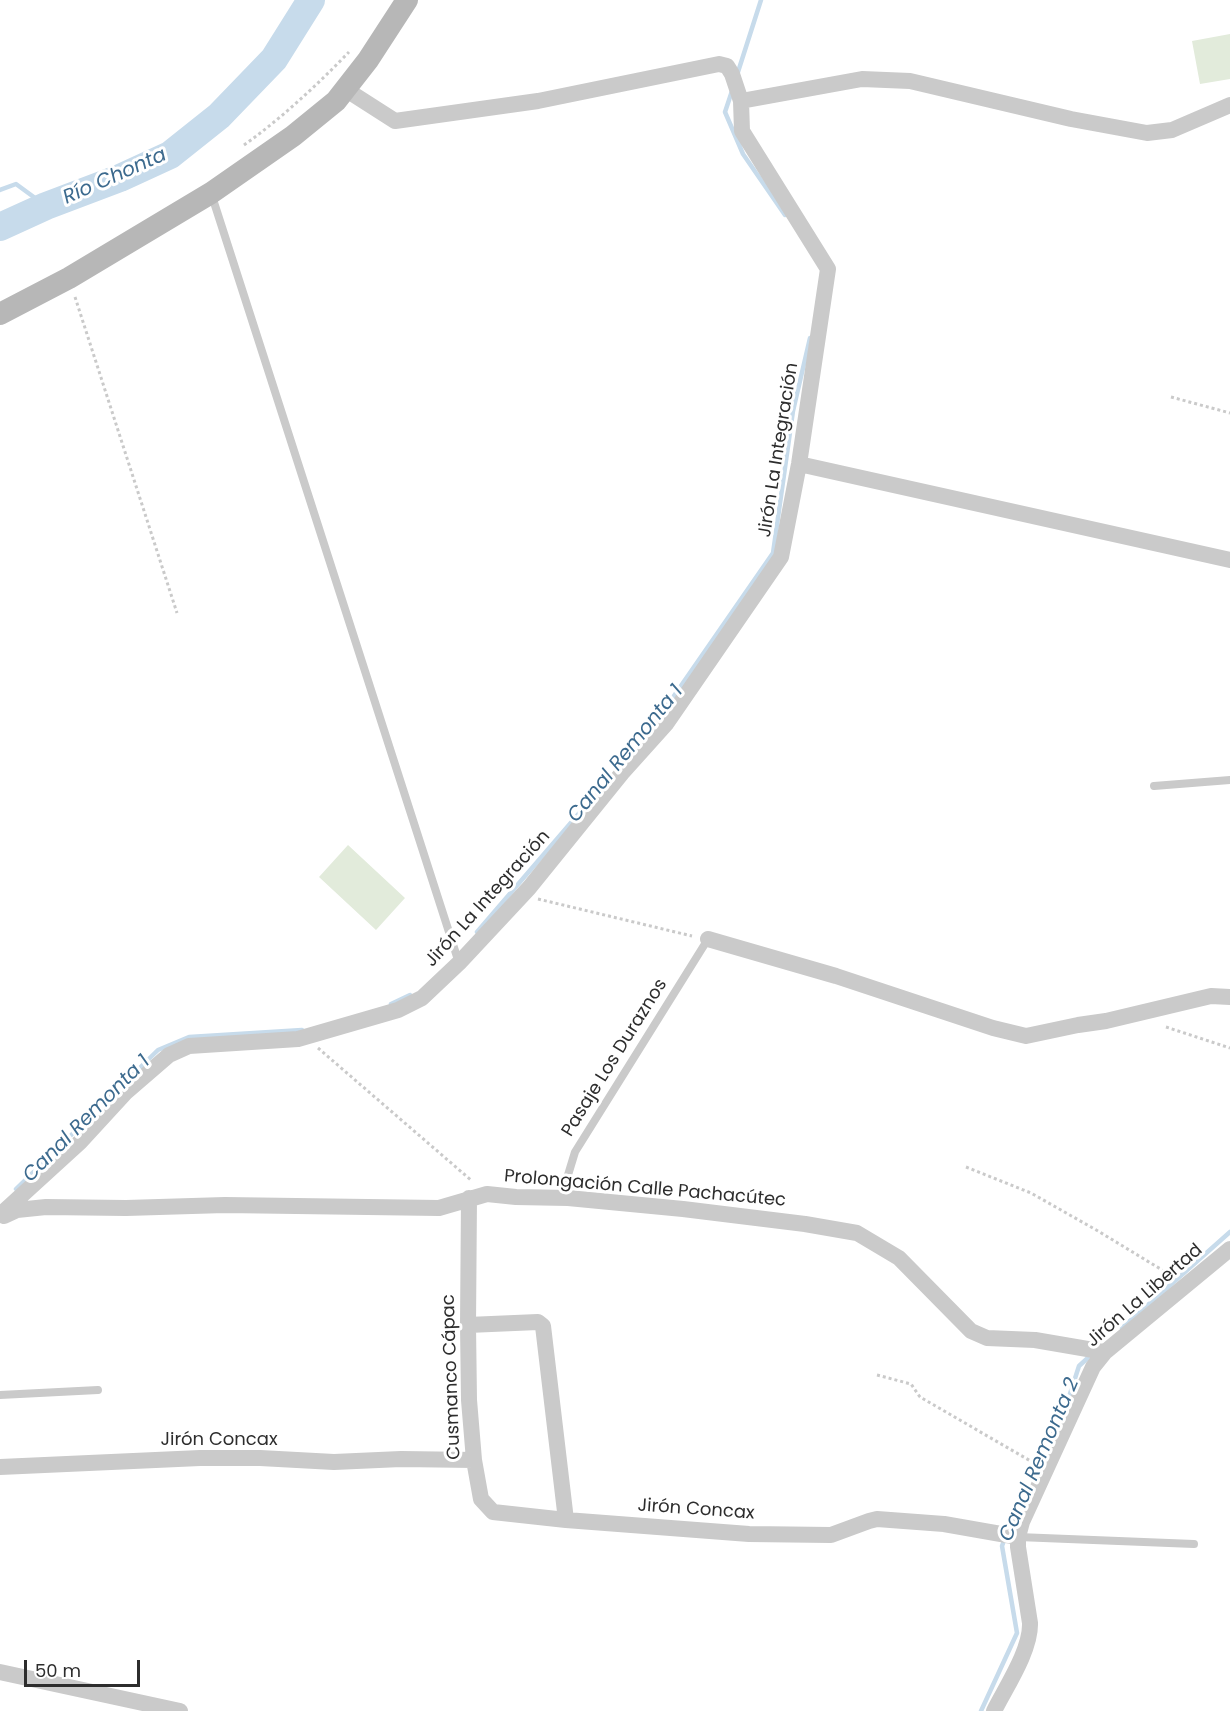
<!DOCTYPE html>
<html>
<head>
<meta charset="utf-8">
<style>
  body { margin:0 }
  #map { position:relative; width:1230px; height:1711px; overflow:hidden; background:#fff; font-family:Poppins,sans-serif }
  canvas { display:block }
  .scale { position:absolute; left:24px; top:1660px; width:116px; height:27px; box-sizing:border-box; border:3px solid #2d2d2d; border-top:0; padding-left:8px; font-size:18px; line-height:21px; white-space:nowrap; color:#2d2d2d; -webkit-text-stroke:4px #fff; paint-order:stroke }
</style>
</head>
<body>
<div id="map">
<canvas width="1230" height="1711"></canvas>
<div class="scale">50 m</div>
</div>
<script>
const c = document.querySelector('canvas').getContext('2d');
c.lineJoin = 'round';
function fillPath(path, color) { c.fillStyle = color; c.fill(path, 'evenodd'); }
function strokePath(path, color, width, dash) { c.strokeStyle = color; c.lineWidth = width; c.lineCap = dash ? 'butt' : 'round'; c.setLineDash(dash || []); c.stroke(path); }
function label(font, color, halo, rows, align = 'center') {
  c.font = font + ' Poppins,sans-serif'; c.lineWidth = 6; c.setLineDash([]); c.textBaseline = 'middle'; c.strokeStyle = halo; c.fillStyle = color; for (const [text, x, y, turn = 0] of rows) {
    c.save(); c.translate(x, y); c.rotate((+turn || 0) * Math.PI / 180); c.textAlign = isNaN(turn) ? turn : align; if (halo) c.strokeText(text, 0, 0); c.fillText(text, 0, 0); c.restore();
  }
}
const green = new Path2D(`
  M 1230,34 L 1230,79 L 1200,84 L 1192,41 Z
  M 348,845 L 405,898 L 376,930 L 319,877 Z`);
const stream = new Path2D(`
  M 737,75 L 761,0
  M 732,91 L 725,112 L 743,154 L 785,215
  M 0,190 L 16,184 L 46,206
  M 651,729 L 773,553 L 793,411 L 810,338
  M 477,932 L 581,811
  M 391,1004 L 410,995
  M 16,1189 L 158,1050 L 189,1037 L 302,1030
  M 1122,1328 L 1230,1232
  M 1044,1454 L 1066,1406 L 1079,1366 L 1091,1355
  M 1009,1531 L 1017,1514
  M 981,1711 L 1017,1633 L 1002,1546 L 1005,1538`);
const river = new Path2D(`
  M 0,227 L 46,206 L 120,178 L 170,155 L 219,116 L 274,59 L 311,0`);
const path = new Path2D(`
  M 244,145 C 282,118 316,86 349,52
  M 75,297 L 177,613
  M 1171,397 L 1230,413
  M 538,899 L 692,936
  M 1166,1027 L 1230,1048
  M 318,1048 L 472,1181
  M 966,1167 L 1031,1193 L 1098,1231 L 1172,1276
  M 877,1375 L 911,1384 L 920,1397 L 1034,1463`);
const lane = new Path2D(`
  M 211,193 L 459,963
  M 1154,786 L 1230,780
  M 561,1198 L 575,1152 L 708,939
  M 0,1395 L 98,1390
  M 1018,1537 L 1194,1544`);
const street = new Path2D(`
  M 741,101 L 862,79 L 910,81 L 1071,119 L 1147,133 L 1172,130 L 1230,105
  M 799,464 L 1230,560
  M 708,939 L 836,976 L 993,1028 L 1026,1036 L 1078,1025 L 1106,1021 L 1211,996 L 1230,997
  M 469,1198 L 468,1325 L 469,1400 L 474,1460 L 481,1499 L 493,1512 L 566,1520
  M 0,1215 L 80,1142 L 125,1093 L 169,1055 L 189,1046 L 298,1039 L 398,1010 L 422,998 L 459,963 L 529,888 L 622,773 L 666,724 L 781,557 L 799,464 L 828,269 L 742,131 L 741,101 L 732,74 L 727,66 L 719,64 L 538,101 L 395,121 L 345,89
  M 4,1216 L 17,1210 L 46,1207 L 126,1208 L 225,1205 L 439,1208 L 487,1194 L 516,1197 L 568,1198 L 683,1209 L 805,1224 L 857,1233 L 899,1258 L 971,1331 L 987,1338 L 1035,1340 L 1105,1352
  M 468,1325 L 538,1322 L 543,1326 L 566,1520 L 749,1534 L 831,1535 L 869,1521 L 877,1519 L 944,1524 L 1018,1537
  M 0,1467 L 200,1458 L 260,1458 L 334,1462 L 401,1459 L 474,1460
  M 0,1672 L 180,1711
  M 994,1711 C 1006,1687 1031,1650 1030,1623 L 1018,1547 L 1018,1537 L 1022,1522 L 1093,1367 L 1105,1352 L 1230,1249`);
const secondary = new Path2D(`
  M 0,314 L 69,278 L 211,193 L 293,136 L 336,101 L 368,60 L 407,0`);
const streetNames = [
  ["Jirón La Integración",779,450,-81],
  ["Jirón La Integración",488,899,-48],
  ["Pasaje Los Duraznos",615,1058,-58],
  ["Prolongación Calle Pachacútec",645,1189,5],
  ["Jirón La Libertad",1145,1296,-41],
  ["Cusmanco Cápac",452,1377,-92],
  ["Jirón Concax",219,1440],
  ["Jirón Concax",696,1510,4]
];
const waterNames = [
  ["Río Chonta",115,177,-24],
  ["Canal Remonta 1",626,754,-51],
  ["Canal Remonta 1",87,1119,-45],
  ["Canal Remonta 2",1040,1460,-67]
];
fillPath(green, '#e2ebdb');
strokePath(stream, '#c7dbeb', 4.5);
strokePath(river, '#c7dbeb', 28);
strokePath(path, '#cacaca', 3, [3, 3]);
strokePath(lane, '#cacaca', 8);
strokePath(street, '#cacaca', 16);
strokePath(secondary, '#b7b7b7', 22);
label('18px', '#2d2d2d', '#fff', streetNames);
label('italic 20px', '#3c6a8e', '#fff', waterNames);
</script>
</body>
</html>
